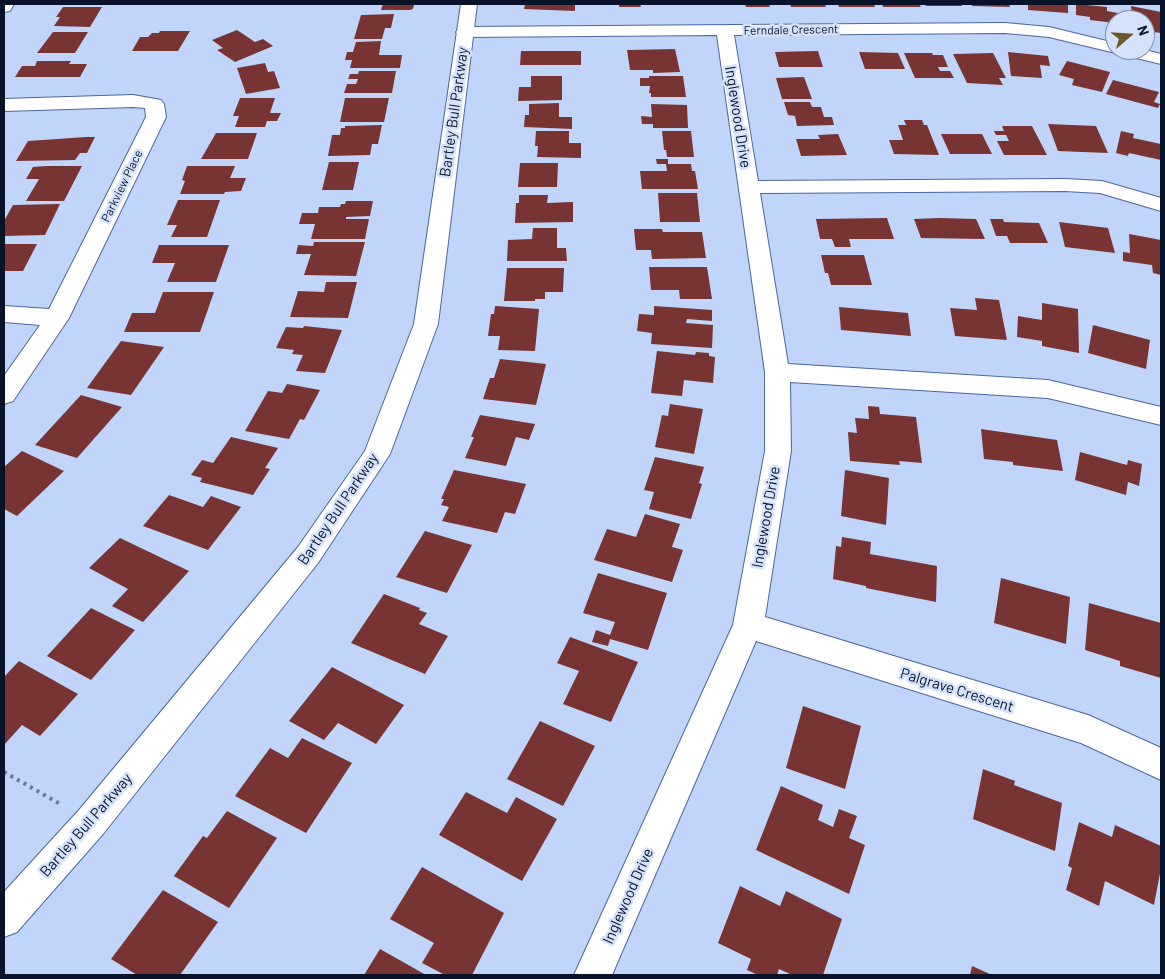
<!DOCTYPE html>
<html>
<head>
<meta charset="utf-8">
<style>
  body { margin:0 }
  #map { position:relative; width:1165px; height:979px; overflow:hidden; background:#c1d5fb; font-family:Barlow,sans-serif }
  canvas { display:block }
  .frame { position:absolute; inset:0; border:5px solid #081329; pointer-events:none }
  .north { position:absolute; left:1105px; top:10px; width:50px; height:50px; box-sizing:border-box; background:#d4e2fb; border:1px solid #828fa7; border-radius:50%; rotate:71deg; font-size:14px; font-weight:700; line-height:20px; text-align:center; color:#081329 }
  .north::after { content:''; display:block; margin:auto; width:18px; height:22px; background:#6f5728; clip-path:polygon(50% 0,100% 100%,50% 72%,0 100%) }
</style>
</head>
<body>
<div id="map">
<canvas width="1165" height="979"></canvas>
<div class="frame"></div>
<div class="north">N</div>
</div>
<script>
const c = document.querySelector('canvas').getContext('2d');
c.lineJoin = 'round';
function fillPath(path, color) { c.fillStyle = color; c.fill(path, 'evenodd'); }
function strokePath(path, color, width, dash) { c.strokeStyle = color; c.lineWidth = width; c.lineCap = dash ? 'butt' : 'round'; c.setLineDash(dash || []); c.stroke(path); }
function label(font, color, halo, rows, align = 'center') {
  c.font = font + ' Barlow,sans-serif'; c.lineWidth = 5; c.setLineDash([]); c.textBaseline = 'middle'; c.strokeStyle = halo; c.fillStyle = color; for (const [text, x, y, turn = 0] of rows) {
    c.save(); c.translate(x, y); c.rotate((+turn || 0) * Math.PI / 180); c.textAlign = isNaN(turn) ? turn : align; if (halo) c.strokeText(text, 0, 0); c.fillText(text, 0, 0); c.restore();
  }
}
const building = new Path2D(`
  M 383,4 L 414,4 L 413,9 L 410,10 L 381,10 Z
  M 525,4 L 575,4 L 575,11 L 524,9 Z
  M 619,4 L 640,4 L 641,7 L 619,7 Z
  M 745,4 L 769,4 L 770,7 L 746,7 Z
  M 790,4 L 825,4 L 826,7 L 791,7 Z
  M 838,4 L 874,4 L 875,7 L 839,7 Z
  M 882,4 L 919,4 L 921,7 L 883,7 Z
  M 925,4 L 961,4 L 962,6 L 926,6 Z
  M 971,4 L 1009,4 L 1010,7 L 972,6 Z
  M 1028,4 L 1068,4 L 1068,13 L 1028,10 Z
  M 1076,4 L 1107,7 L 1107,11 L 1118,13 L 1118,20 L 1115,20 L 1115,23 L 1090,20 L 1090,17 L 1076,15 Z
  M 1131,6 L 1161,12 L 1161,33 L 1145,31 L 1145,20 L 1141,20 L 1140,16 L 1132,15 Z
  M 63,7 L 102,7 L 90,27 L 54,26 L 60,17 L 56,17 Z
  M 394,14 L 391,28 L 385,28 L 382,39 L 354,39 L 361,15 Z
  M 237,30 L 255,42 L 263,39 L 273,46 L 235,62 L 217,50 L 223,48 L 212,40 Z
  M 160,31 L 190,31 L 178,51 L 132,51 L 140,37 L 148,37 L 152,33 L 159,33 Z
  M 53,32 L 88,32 L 75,53 L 37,53 Z
  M 381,41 L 379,55 L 402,55 L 400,68 L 350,68 L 352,60 L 345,60 L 347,52 L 353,52 L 356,42 Z
  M 675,49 L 680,72 L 653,73 L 653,70 L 630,70 L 627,50 Z
  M 521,51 L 581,51 L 581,65 L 520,65 Z
  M 818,51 L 823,67 L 779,67 L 775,52 Z
  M 859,52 L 898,53 L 905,69 L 865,69 Z
  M 1008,52 L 1048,56 L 1050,66 L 1040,65 L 1042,78 L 1011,76 Z
  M 904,53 L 932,53 L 933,55 L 943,55 L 948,67 L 938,67 L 940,71 L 950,71 L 954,78 L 915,78 Z
  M 993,53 L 1006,78 L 999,78 L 1003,85 L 967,83 L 953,54 Z
  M 37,61 L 71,61 L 69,64 L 87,64 L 80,77 L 15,77 L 22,66 L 35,66 Z
  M 1067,61 L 1110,72 L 1102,92 L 1072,85 L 1074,79 L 1059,75 Z
  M 265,63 L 268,72 L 274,71 L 280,88 L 246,94 L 237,68 Z
  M 359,71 L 396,71 L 392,93 L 344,93 L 347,84 L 356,84 L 358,79 L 348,79 L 350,74 L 358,74 Z
  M 531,76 L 562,76 L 562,100 L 518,101 L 519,87 L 531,87 Z
  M 649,76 L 683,76 L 686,97 L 651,97 L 651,93 L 649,93 L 650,86 L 640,86 L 640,78 L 649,78 Z
  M 804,77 L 812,99 L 782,99 L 776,78 Z
  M 1113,80 L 1159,92 L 1154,102 L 1160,104 L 1158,108 L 1106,94 Z
  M 240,98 L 275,98 L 270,113 L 281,113 L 277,121 L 267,121 L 265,127 L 235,127 L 239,116 L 233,116 Z
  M 345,98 L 389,98 L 384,122 L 340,122 Z
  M 784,102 L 810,102 L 812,107 L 821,107 L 824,117 L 832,117 L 834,125 L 797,126 L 795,116 L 788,115 Z
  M 559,103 L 559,117 L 572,117 L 572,129 L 524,127 L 525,115 L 529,115 L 529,104 Z
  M 651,104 L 687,105 L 688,128 L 653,128 L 653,124 L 642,124 L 641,116 L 652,117 Z
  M 904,120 L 922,120 L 924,125 L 927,125 L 939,155 L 894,154 L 889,140 L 903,140 L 898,125 L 906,125 Z
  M 1048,124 L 1096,126 L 1108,153 L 1058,151 Z
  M 382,125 L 378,144 L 372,144 L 370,155 L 328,156 L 332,135 L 340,135 L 341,128 L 345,128 L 345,126 Z
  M 1002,126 L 1032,126 L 1047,155 L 1004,155 L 997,141 L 1009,141 L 1006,135 L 996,135 L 994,131 L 1004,131 Z
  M 536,131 L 569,131 L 569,143 L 581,143 L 581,158 L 537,157 L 538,146 L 535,146 Z
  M 662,131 L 691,131 L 694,157 L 667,157 L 666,150 L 664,150 Z
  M 1121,131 L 1134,134 L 1133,138 L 1161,144 L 1161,160 L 1129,153 L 1128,156 L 1116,153 Z
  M 216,133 L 257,133 L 248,159 L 201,159 Z
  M 838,134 L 847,155 L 801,156 L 796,139 L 820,139 L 818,135 Z
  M 941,134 L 982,134 L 992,154 L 950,154 Z
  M 86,137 L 95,137 L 87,153 L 80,153 L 75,160 L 16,161 L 28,141 Z
  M 656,159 L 668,159 L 668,164 L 691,164 L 692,171 L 695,171 L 698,189 L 642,189 L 640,171 L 667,171 L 666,164 L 657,164 Z
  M 329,162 L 359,162 L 353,190 L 322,190 Z
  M 520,163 L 558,163 L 557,187 L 518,187 Z
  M 46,166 L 82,166 L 64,201 L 26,201 L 39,179 L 26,179 L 33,167 Z
  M 187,166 L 235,166 L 230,178 L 246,178 L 241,191 L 225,192 L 224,194 L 180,194 L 185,181 L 182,180 Z
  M 658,193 L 697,193 L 700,222 L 660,222 Z
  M 519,195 L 548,195 L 547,203 L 573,202 L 573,222 L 515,223 L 516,203 L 519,203 Z
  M 178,200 L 220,200 L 207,237 L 171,237 L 177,225 L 167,225 Z
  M 346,201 L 373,201 L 370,216 L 346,217 L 346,219 L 369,219 L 365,239 L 311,239 L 315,224 L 299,224 L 302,213 L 318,213 L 319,207 L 340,207 L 341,204 L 345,204 Z
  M 60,204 L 45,235 L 4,236 L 4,221 L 13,205 Z
  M 887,218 L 894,239 L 849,239 L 851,247 L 835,247 L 832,239 L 820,239 L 816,219 Z
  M 940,218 L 976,219 L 985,239 L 921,238 L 914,219 Z
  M 990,219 L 1003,219 L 1004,222 L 1039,223 L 1048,243 L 1010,243 L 1007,236 L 996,236 Z
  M 1059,222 L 1108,228 L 1115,253 L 1065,247 Z
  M 533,228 L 557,228 L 557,248 L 566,248 L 567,261 L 507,261 L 508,240 L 532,239 Z
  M 634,229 L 662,229 L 663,232 L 702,232 L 706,258 L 652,259 L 651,250 L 636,250 Z
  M 1129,234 L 1161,240 L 1161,275 L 1153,273 L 1152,265 L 1123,261 L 1123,252 L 1130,253 Z
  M 314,242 L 365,242 L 356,276 L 304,275 L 311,254 L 296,254 L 298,245 L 313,246 Z
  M 4,244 L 37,244 L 23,271 L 4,271 Z
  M 159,245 L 229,245 L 216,282 L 167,282 L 175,263 L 152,263 Z
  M 821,255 L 864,255 L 872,285 L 831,285 L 828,273 L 825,273 Z
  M 649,267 L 707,267 L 712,299 L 680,299 L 679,290 L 651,290 Z
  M 507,268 L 564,268 L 563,292 L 545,292 L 545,299 L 535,299 L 535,301 L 504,301 Z
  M 326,282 L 357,282 L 348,318 L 290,317 L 298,291 L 324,292 Z
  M 163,292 L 214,292 L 200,332 L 124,332 L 132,313 L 155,313 Z
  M 975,298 L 999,300 L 1007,340 L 955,336 L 950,308 L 977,310 Z
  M 1042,303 L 1078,309 L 1079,353 L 1042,346 L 1042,341 L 1017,337 L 1018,316 L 1042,320 Z
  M 495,306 L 539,309 L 535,351 L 498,350 L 500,336 L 488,336 L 491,314 L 494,314 Z
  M 654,306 L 712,310 L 712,321 L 687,319 L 686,323 L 713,325 L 712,348 L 651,344 L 652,333 L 637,331 L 639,314 L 654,315 Z
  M 839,307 L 908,313 L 911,336 L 841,330 Z
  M 1093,325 L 1150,340 L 1146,369 L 1088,353 Z
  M 304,326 L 342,330 L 325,373 L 296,371 L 303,355 L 292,354 L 294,350 L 276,348 L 286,327 L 303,328 Z
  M 121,341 L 164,347 L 131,395 L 87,388 Z
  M 657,351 L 695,355 L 696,352 L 709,353 L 709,356 L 715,357 L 713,383 L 684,380 L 682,396 L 651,393 Z
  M 500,359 L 546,364 L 536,405 L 483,399 L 490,378 L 494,378 Z
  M 287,384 L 320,390 L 304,420 L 300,419 L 289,439 L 245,431 L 268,391 L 282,393 Z
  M 81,395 L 122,407 L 77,458 L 35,445 Z
  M 670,404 L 703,409 L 694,454 L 655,447 L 662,415 L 668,416 Z
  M 868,406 L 879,407 L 880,414 L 916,417 L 922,463 L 899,461 L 900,465 L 850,461 L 848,432 L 857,433 L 855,418 L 869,419 Z
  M 480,415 L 535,424 L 529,440 L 516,437 L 506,466 L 465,458 L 474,437 L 471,437 Z
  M 981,429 L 1057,440 L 1063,471 L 1013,465 L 1013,462 L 984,459 Z
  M 231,437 L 278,448 L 265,468 L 270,469 L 253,495 L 200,482 L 202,478 L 191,475 L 202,460 L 213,463 Z
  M 22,451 L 64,471 L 17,516 L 4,509 L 4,467 Z
  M 1080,452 L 1127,465 L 1128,460 L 1142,464 L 1139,486 L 1128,482 L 1126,495 L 1075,480 Z
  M 655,457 L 704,467 L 699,483 L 702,484 L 691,519 L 649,509 L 654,492 L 644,490 Z
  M 454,470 L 526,484 L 515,514 L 505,512 L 497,533 L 442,521 L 449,507 L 441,505 L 444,499 L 441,499 Z
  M 845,470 L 889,478 L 886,525 L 841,516 Z
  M 169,495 L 203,507 L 211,496 L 241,507 L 208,550 L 143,526 Z
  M 645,514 L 680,524 L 672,547 L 683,550 L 672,582 L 594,560 L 607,529 L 636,537 Z
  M 425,531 L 472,545 L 447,593 L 396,577 Z
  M 842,537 L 871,542 L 870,554 L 937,566 L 936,602 L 866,588 L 866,586 L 833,579 L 836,546 L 841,547 Z
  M 120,538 L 189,571 L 143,622 L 112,606 L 128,589 L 89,568 Z
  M 598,573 L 667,593 L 648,650 L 610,639 L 608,646 L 592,642 L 596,630 L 610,635 L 615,622 L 583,613 Z
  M 1001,578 L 1070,597 L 1066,644 L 994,623 Z
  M 384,594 L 420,608 L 419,610 L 427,613 L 419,624 L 448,636 L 425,674 L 351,643 Z
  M 1089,603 L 1161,623 L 1161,678 L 1120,666 L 1120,661 L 1085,650 Z
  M 91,608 L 135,630 L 91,680 L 47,656 Z
  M 570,637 L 638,662 L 611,722 L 563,704 L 579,671 L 557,663 Z
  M 19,661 L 78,694 L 40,736 L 22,725 L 4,745 L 4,677 Z
  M 332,667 L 404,705 L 376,744 L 338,723 L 324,740 L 289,721 Z
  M 803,706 L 861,726 L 845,789 L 786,768 Z
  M 540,721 L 595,746 L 563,806 L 507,779 Z
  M 302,738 L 352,763 L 306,833 L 235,796 L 270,748 L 288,758 Z
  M 983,769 L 1015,781 L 1014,785 L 1062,803 L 1055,851 L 973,819 Z
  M 781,786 L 823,805 L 818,820 L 833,827 L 839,809 L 857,816 L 849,838 L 865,845 L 849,894 L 756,850 Z
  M 466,792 L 507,813 L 516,797 L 557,819 L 522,881 L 439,835 Z
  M 227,811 L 277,838 L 229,908 L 174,876 L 203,836 L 207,838 Z
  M 1079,822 L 1112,837 L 1115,825 L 1161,846 L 1161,868 L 1154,905 L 1105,881 L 1099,906 L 1066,890 L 1072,868 L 1068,866 Z
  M 422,867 L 504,913 L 472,975 L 445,975 L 422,963 L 434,943 L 390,919 Z
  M 740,886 L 780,906 L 786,891 L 842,919 L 823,975 L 792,975 L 779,969 L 777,975 L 758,975 L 747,970 L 751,959 L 718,943 Z
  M 163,890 L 218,922 L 180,975 L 137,975 L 111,959 Z
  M 380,949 L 426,975 L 364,975 Z
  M 972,966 L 992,975 L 970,975 Z`);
const path = new Path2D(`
  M 4,772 L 62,805`);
const minor = new Path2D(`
  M 4,4 L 14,4 L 10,11 L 4,12 Z
  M 1005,23 L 1049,27 L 1115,43 L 1115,50 L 1145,50 L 1161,54 L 1161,64 L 1049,37 L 1005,33 L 734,35 L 758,181 L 1065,179 L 1102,181 L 1161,198 L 1161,211 L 1100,193 L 1065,191 L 760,193 L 788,364 L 1048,380 L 1161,407 L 1161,425 L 1048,398 L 790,382 L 791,451 L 765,617 L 1088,715 L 1161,748 L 1161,780 L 1081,743 L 756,641 L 612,975 L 574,975 L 733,625 L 765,451 L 765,372 L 717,35 L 465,37 L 459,36 L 456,32 L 459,28 L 465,27 Z
  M 133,95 L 161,100 L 164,104 L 166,117 L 69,318 L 13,401 L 4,404 L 4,376 L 40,325 L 4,322 L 4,306 L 49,309 L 146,117 L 145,108 L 133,107 L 4,111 L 4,99 Z`);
const tertiary = new Path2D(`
  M 461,4 L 477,4 L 438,324 L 390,454 L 318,563 L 103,834 L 17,932 L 4,937 L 4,892 L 79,810 L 298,547 L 365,451 L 414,324 Z`);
const farStreetnames = [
  ["Ferndale Crescent",791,30,-1],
  ["Parkview Place",122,186,-64]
];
const streetNames = [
  ["Bartley Bull Parkway",454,112,-82],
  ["Inglewood Drive",738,117,81],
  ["Bartley Bull Parkway",338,509,-56],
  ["Inglewood Drive",766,517,-80],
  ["Palgrave Crescent",957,690,17],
  ["Bartley Bull Parkway",86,825,-49],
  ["Inglewood Drive",628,896,-66]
];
fillPath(building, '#773433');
strokePath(minor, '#4a679e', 2);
strokePath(tertiary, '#4a679e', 2);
strokePath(path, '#6a7998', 4, [3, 4.5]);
fillPath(minor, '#fff');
fillPath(tertiary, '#fff');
label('12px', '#081329', '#d4e2fb', farStreetnames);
label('15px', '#081329', '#d4e2fb', streetNames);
</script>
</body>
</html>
